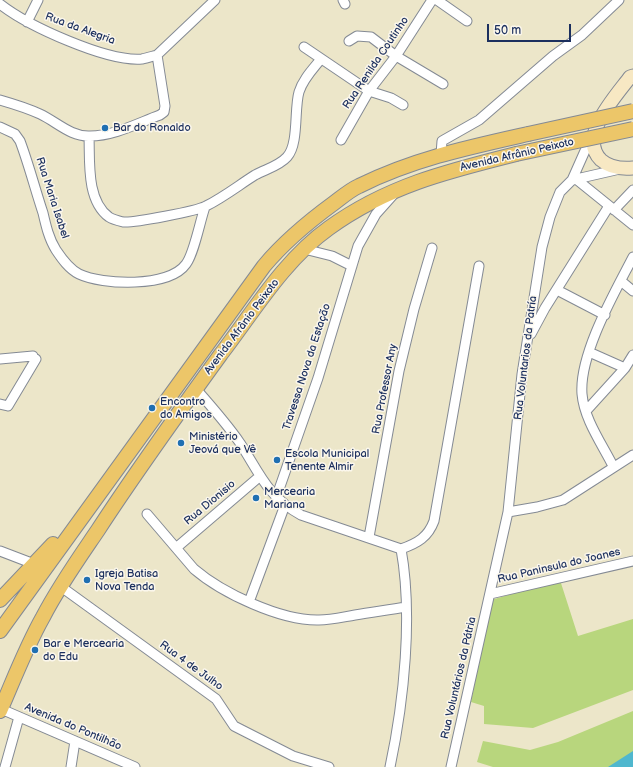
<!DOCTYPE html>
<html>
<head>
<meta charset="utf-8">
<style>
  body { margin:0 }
  #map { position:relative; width:633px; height:767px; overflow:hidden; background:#ece6c9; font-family:"Balsamiq Sans",sans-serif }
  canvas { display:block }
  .scale { position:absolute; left:487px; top:24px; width:84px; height:18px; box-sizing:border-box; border:2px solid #1b2f5e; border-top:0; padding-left:5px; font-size:12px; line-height:14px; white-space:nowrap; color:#1b2f5e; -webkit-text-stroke:3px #fbf7ec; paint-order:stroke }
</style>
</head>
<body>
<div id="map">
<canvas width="633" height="767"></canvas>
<div class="scale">50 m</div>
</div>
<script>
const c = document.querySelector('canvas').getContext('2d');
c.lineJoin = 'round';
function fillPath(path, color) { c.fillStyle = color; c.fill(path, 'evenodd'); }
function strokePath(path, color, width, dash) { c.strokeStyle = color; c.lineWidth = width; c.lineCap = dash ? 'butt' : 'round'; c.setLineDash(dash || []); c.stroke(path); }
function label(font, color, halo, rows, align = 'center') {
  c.font = font + ' "Balsamiq Sans",sans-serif'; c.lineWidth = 3; c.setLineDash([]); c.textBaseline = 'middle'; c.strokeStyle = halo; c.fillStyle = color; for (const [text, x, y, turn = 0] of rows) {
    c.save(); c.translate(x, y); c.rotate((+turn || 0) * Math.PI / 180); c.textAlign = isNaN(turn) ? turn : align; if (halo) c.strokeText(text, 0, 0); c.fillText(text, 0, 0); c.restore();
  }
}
const green = new Path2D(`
  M 560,580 L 578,636 L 633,619 L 633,690 L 533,728 L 484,724 L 484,706 L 471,702 L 491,600 Z
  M 633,711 L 633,767 L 493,767 L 477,762 L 483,741 L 530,750 L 558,742 Z`);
const water = new Path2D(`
  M 633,751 L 633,767 L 608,767 Z`);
const street = new Path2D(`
  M 343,0 L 345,4
  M 437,0 L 467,21
  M 0,4 C 28,26 107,62 142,59 C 147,58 153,56 157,55
  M 27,22 L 38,0
  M 349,41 L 357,36 L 371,37 L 396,56 L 443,84
  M 304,47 L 369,91 L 391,98 L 403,105
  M 157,55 L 215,0
  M 0,100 C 14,104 27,108 40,114 C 57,122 71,137 90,136 C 114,136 138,123 160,115 L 164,112 L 165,106 L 157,55
  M 0,127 L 15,134 L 20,141 C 29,165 35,189 43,213 C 46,226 49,239 56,250 C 62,259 69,269 79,274 C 102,285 169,288 186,264 C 194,254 200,221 205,207
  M 89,136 C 90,161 86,200 109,217 C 112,219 119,221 123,222 C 134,223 197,211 206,206 C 224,197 239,185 255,175 C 266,169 279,166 287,157 C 299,144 294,109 299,92 C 303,79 313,69 321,59
  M 341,140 L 369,91 L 396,56 L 432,0
  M 441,154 L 442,141 L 479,120 L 553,56 L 582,35 L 619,0
  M 576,179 L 633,225
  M 572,180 L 592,135
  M 614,210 L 633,190
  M 304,249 L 332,256 L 352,266
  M 621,281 L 633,291
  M 557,290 L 605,315
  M 531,334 L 545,308 L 609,206
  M 589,352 L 625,368
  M 0,359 L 33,356
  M 196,389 C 211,406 227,424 240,443 C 260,474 267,496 301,515 L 401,549 C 418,543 428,537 434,521 L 479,266
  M 0,404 L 8,406 L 36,359
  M 586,411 L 625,368 L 633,355
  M 613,466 C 602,444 584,419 582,394 C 579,354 615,292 633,257
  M 276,498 L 318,378 L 358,246 L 376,214 L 393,195
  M 508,512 L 537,507 L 563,500 L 633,455
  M 147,514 L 194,569 C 222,593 281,621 319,620 C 331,620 343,617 355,615 C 372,612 389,610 406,607
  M 369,537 L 399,371 L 414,309 L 432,248
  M 176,548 L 259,477
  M 0,551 L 34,564
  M 60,586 L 216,699 L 234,726 L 293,756 L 329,767
  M 490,594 L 633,561
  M 249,602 L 285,505
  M 1,709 L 135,767
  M 5,767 L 19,717
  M 71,767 L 75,741
  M 390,767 C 404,701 413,615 401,549
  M 451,767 L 508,512 L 522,374 L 542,247 L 550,217 L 560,192 L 572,180 L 620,169`);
const secondary = new Path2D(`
  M 633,76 L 630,77 C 616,96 577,137 601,160 C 610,168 622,169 633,168`);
const primary = new Path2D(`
  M 0,600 L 53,544
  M 0,631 L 264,266 C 284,242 308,222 334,203 C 342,197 350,190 359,186 C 413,159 470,147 528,134
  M 0,711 C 14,679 26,647 43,617 C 59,586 79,558 98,530 C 137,470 179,412 221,354 C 254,311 284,260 329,228 C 387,186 448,171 516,154`);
const primaryBridge = new Path2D(`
  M 528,134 L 633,111
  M 516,154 L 633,129`);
const markers = [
  [105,128,4,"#1f6fb2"],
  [152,408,4,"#1f6fb2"],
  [181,443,4,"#1f6fb2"],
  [277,460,4,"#1f6fb2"],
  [256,498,4,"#1f6fb2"],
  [87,580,4,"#1f6fb2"],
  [35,650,4,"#1f6fb2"]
];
const streetNames = [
  ["Rua da Alegria",80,29,20],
  ["Rua Renilda Coutinho",376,63,-56],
  ["Avenida Afrânio Peixoto",517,155,-13],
  ["Rua Maria Isabel",52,198,72],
  ["Avenida Afrânio Peixoto",242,327,-53],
  ["Rua Voluntarios da Patría",526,358,-83],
  ["Travessa Nova da Estação",307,367,-72],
  ["Rua Professor Any",385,389,-79],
  ["Rua Dionisio",210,503,-40],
  ["Rua Paninsula do Joanes",559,566,-13],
  ["Rua 4 de Julho",191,666,36],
  ["Rua Voluntários da Pátria",459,678,-77],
  ["Avenida do Pontilhão",73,727,23]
];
const poiNames = [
  ["Bar do Ronaldo",113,128],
  ["Encontro",160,402],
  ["do Amigos",160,415],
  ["Ministério",189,437],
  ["Jeová que Vê",189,450],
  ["Escola Municipal",285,454],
  ["Tenente Almir",285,467],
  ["Mercearia",264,492],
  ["Mariana",264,505],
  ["Igreja Batisa",95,574],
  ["Nova Tenda",95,587],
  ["Bar e Mercearia",43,644],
  ["do Edu",43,657]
];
fillPath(green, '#b8d67d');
fillPath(water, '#4fb7ce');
strokePath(street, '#848a94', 11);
strokePath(secondary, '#848a94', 15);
strokePath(primary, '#848a94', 16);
strokePath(street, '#fff', 9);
strokePath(secondary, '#f7e8c3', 13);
strokePath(primary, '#ecc669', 14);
strokePath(primaryBridge, '#848a94', 16, []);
strokePath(primaryBridge, '#ecc669', 14);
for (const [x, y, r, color] of markers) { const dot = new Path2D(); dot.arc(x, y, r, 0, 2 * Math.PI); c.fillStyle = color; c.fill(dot); strokePath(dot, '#fbf7ec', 1.5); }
label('11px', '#1b2f5e', '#fbf7ec', streetNames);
label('11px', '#1b2f5e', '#fbf7ec', poiNames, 'left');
</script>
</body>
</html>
